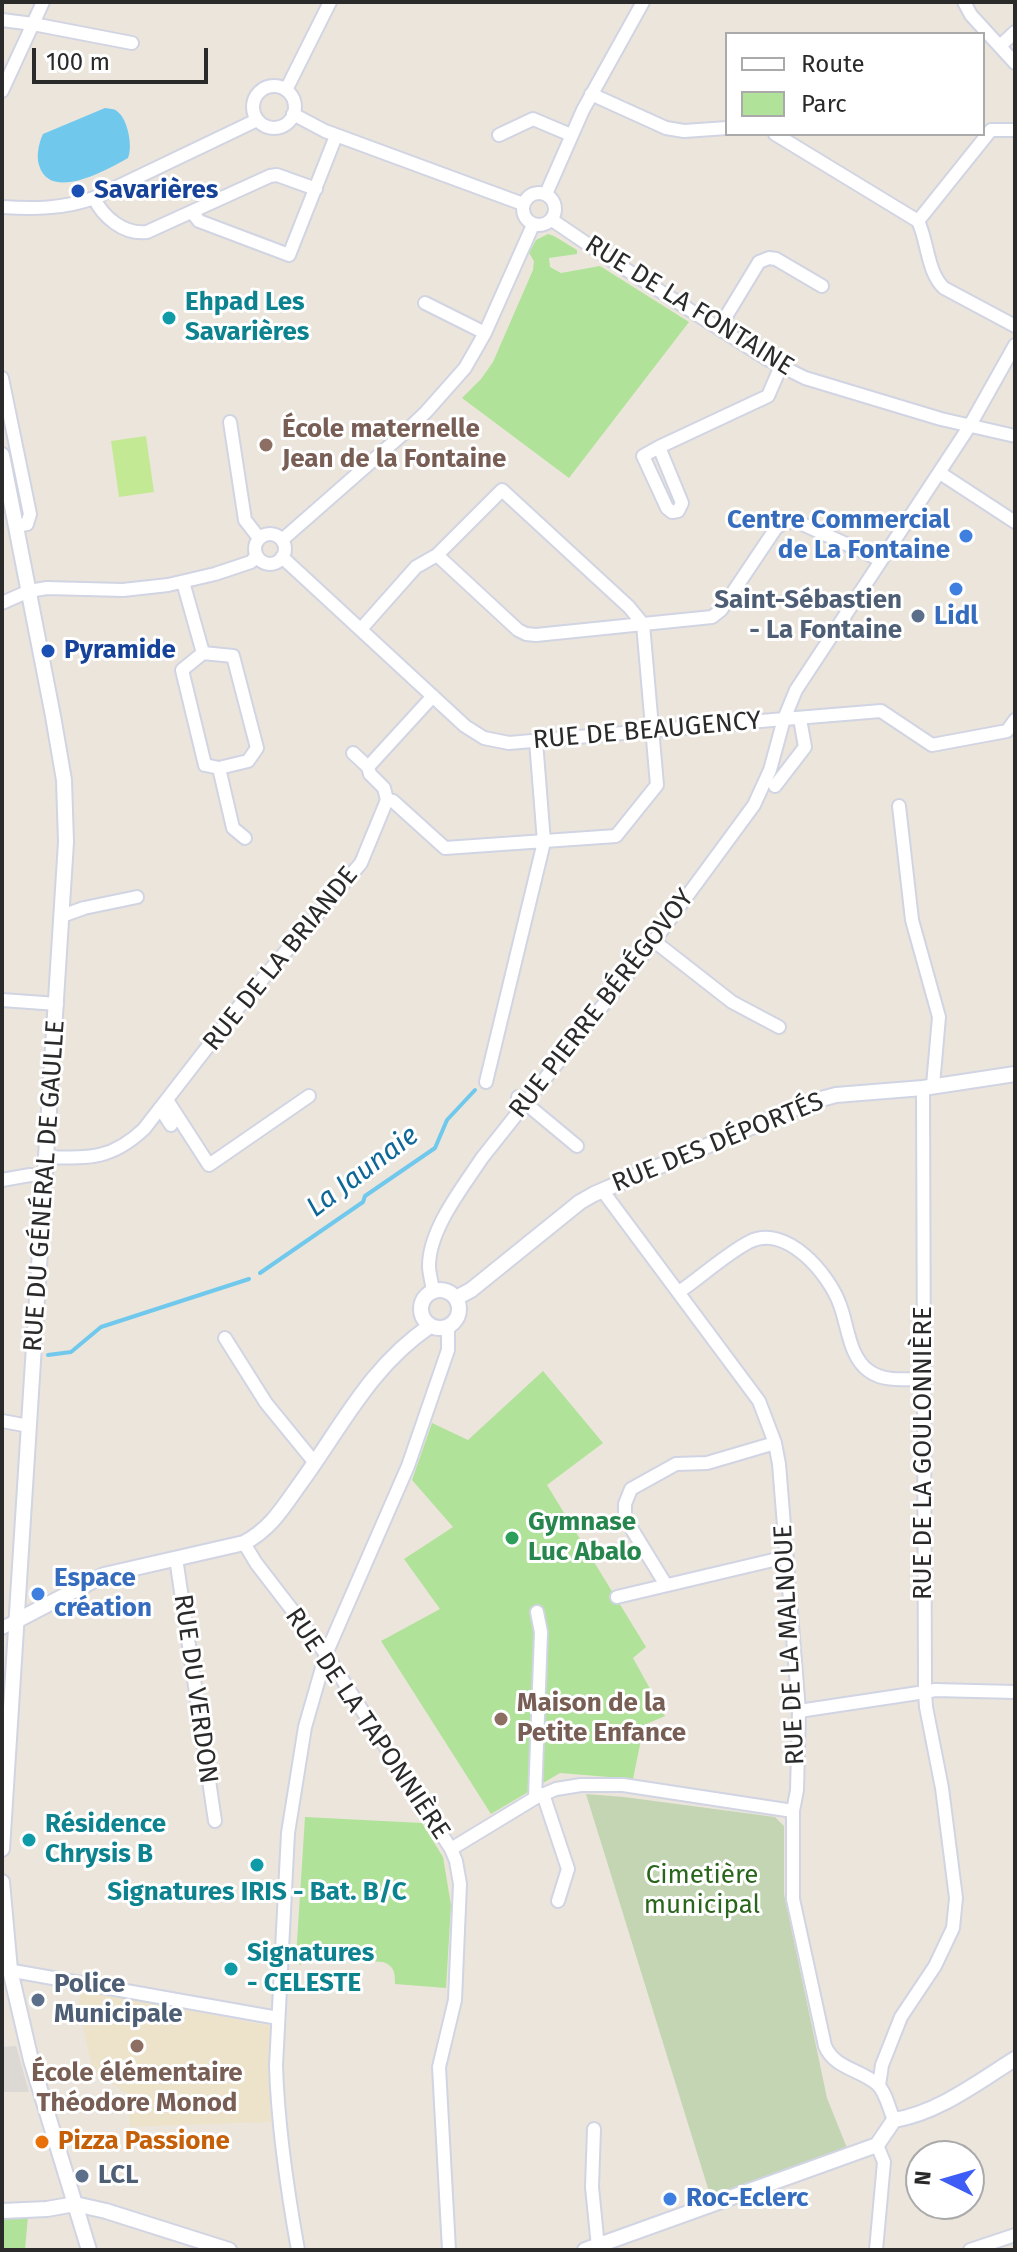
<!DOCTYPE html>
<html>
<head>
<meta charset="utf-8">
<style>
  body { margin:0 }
  #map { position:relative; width:1017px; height:2252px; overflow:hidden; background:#ece5dc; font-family:"Fira Sans",sans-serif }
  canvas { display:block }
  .frame { position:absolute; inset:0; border:4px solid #2a2a2a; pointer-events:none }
  .legend { position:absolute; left:725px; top:32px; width:260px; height:104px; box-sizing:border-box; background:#fff; border:2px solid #aaa; margin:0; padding:10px 14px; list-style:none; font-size:24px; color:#2a2a2a }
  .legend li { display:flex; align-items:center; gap:16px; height:40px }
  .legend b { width:40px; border:2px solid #aaa }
  .north { position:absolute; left:905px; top:2140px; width:80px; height:80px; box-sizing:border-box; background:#fff; border:2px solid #aaa; border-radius:50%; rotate:275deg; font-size:22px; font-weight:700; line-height:32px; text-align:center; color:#2a2a2a }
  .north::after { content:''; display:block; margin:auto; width:28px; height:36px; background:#3e5df7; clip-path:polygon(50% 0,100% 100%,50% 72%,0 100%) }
  .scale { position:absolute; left:32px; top:48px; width:176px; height:36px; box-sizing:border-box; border:4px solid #2a2a2a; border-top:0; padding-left:10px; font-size:24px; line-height:28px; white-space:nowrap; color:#2a2a2a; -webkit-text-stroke:6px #fff; paint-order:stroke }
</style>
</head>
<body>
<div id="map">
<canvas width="1017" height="2252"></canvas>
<div class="frame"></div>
<ul class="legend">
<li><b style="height:10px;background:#fff"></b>Route</li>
<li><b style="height:22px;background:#b0e299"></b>Parc</li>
</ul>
<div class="north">N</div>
<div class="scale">100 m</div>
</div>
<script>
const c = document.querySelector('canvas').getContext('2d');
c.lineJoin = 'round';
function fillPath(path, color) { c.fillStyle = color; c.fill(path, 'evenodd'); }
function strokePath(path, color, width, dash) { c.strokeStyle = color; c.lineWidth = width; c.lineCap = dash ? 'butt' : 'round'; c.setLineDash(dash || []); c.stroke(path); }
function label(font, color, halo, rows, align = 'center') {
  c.font = font + ' "Fira Sans",sans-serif'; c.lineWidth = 6; c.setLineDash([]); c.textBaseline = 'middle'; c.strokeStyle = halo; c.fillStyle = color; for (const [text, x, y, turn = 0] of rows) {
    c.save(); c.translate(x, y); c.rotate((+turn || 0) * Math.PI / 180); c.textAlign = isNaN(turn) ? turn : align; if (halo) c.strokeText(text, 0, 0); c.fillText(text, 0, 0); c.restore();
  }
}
const education = new Path2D(`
  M 81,1989 L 270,2026 L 271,2122 L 130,2127 L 128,2094 L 93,2072 L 78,2006 Z`);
const green = new Path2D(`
  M 548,234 L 554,236 L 577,250 L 577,254 L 549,258 L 550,267 L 561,273 L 600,266 L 689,322 L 569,478 L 462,398 L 481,379 L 493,362 L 533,270 L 534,261 L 529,253 L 536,240 Z
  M 543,1371 L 603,1443 L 547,1485 L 646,1647 L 633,1658 L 665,1716 L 644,1725 L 633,1779 L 560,1773 L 491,1814 L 381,1641 L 440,1609 L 404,1559 L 453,1527 L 412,1480 L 432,1423 L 468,1440 Z
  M 305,1817 L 422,1823 L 443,1857 L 451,1905 L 446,1988 L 395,1984 C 395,1972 394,1966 383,1962 L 312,1958 L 300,1965 L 296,1958 Z
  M 2,2216 L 28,2216 L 25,2250 L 2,2250 Z`);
const cemetery = new Path2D(`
  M 586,1794 L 624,1797 L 775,1817 L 784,1826 L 784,1894 L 827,2098 L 847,2148 L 711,2198 Z`);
const pitch = new Path2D(`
  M 146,436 L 154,492 L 119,497 L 111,441 Z`);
const plaza = new Path2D(`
  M 16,2046 L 29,2092 L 2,2092 L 2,2047 Z`);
const water = new Path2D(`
  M 105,108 C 110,109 114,108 118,112 C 128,120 133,147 128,158 C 108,169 50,203 39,165 C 36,156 39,142 43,134 Z`);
const stream = new Path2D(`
  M 260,1273 L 363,1202 L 365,1196 L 435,1148 L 447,1120 L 475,1090
  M 48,1355 L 71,1352 L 101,1327 L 249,1279`);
const minor = new Path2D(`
  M 964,2 L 971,15 L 1015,63
  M 2,20 L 33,24 L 132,43
  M 1000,46 L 1015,32
  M253 107a21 21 0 1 1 42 0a21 21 0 1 1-42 0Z
  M 286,90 L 330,2
  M 2,91 L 43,2
  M 591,94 L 666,128 L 684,131 L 727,128
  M 293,114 L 325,131 L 523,204
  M 775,134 L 918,221 C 928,242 927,272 944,288 L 1015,326
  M 499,135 L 533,119 L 571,135
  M523 209a16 16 0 1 1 32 0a16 16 0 1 1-32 0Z
  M 546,194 L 583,110 L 643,2
  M 94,198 C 103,217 124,235 147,232 L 270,176 L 277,175 L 316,189
  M 2,207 C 34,209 63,209 94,198 L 257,120
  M 192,212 L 199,221 L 289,255 L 336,136
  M 552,220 L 608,258 L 767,359 L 805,378 L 941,419 L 1015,436
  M 918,221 L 991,130 L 1015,130
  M 425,303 L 485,333
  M 719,328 L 759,262 L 769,258 L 776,259 L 822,286
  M 2,378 L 30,514 L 27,524 L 16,526
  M 230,422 L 245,520 L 259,538
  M 659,447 L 682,503 L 678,511 L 672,512 L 667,508 L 643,456 L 659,447 L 768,396 L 781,366
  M 940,473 L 1015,522
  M255 549a15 15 0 1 1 30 0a15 15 0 1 1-30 0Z
  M 282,540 L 404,433 L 426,412 L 465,368 L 485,333 L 533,225
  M 282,557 L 465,726 L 484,738 L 509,743 L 784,719 L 796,690 L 969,427 L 1015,345
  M 183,582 L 203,653
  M 2,603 L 29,591 L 47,588 L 123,590 L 168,585 L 215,574 L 251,562 L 256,556
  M 361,629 L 416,567 L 437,555 L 518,630 L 526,634 L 536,635 L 712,617 L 721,610 L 776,528 L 785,522 L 798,522 L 881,560
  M 203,653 L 233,656 L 257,748 L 248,761 L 219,768 L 205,765 L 182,670 Z
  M 353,753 L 368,767
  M 219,768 L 233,828 L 245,838
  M 775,786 L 805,747 L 800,719
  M 387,800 L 393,801 L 445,848 L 616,836 L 657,785 L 643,624 L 629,607 L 502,490 L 437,555
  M 387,800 L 384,788 L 370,774 L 368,767 L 433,696
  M 899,806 L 912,920 L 939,1017 L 933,1085
  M 62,916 L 84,908 L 137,897
  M 654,941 L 732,1002 L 779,1027
  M 2,1000 L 57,1004
  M 486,1082 L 544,842 L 536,741
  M 518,1097 L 577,1146
  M 167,1100 L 209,1165 L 309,1096
  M 160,1108 L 171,1125
  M 46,1157 C 89,1158 111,1160 144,1129 L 237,1009 L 361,863 L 387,800
  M 2,1180 L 30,1175 L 45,1176
  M 602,1190 L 759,1401 L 775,1443 L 779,1464 L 799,1711 L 797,1790 L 793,1811 L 793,1899 L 825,2046 C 835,2069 860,2069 877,2084 C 886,2092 889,2109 894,2120
  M 433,1291 C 432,1283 429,1273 429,1266 C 429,1229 463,1187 482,1158 L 654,941 L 754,805 L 770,770 L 784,719 L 881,711 L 932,745 L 1007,731 L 1015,720
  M 679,1292 C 701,1277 726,1254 749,1242 C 786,1223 829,1274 840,1305 C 848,1326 849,1357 869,1371 C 884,1382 905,1379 923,1379
  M 225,1338 L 266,1403 L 315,1463
  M 2,1421 L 29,1426
  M 244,1543 L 256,1563 L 326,1654 L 451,1849 L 456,1861 L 460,1884 L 455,2000 L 439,2067 L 449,2250
  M 176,1558 L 215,1821
  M 666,1585 L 625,1518 L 625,1504 L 631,1489 L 676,1464 L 707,1463 L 775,1443
  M 617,1597 L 786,1557
  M 2,1628 L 16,1621
  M 799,1711 L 925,1692 L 923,1088
  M 543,1794 L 568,1869 L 558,1901
  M 535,1798 L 541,1632 L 537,1612
  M 451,1849 L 535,1798 L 556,1789 L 581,1785 L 623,1785 L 793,1811
  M 2,1969 L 278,2018
  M 879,2085 L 882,2065 L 901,2017 L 935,1966 L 953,1928 L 956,1898 L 942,1788 L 926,1707 L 925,1692 L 935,1690 L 1015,1692
  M 594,2129 L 592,2187 L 598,2247
  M 298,2250 C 287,2189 278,2129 276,2066 L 288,1833 L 305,1727 L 326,1654 L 408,1466 L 448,1350 L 448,1326
  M 876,2250 L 884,2162 L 877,2145
  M 970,2250 L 1015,2235`);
const tertiary = new Path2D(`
  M 2,455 L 53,716 L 64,780 L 66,842 L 2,1849
  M421 1309a19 19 0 1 1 38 0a19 19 0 1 1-38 0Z
  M 456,1298 L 471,1290 L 580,1202 L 594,1194 L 810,1102 L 836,1095 L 923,1088 L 1015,1074
  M 16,1621 L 104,1575 L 244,1543 C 272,1528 284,1506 302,1481 C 343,1424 371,1366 430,1326
  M 2,1882 L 10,1970 L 31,2060 L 89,2250
  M 2,2211 L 47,2209 L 75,2204 L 106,2211 L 229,2250
  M 585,2250 L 877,2145 L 894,2120 C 938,2113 978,2082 1015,2059`);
const markers = [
  [78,191,8,"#1a4fb4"],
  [169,318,8,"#0f9aa8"],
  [266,445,8,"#8d6e63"],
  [966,536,8,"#3f7fe0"],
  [956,589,8,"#3f7fe0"],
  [918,616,8,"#5c6f8a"],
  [48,651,8,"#1a4fb4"],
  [512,1538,8,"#2e9e5b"],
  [38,1594,8,"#3f7fe0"],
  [501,1719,8,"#8d6e63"],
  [29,1840,8,"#0f9aa8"],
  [257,1865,8,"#0f9aa8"],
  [231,1969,8,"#0f9aa8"],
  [38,2000,8,"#5c6f8a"],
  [137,2046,8,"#8d6e63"],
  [42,2142,8,"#e8710a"],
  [82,2176,8,"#5c6f8a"],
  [670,2199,8,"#3f7fe0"]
];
const transitNames = [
  ["Savarières",94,191],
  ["Pyramide",64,651]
];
const cultureNames = [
  ["Ehpad Les",185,303],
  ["Savarières",185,333],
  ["Résidence",45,1825],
  ["Chrysis B",45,1855],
  ["Signatures IRIS - Bat. B/C",257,1893,"center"],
  ["Signatures",247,1954],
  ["- CELESTE",247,1984]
];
const streetNames = [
  ["RUE DE LA FONTAINE",689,306,32],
  ["RUE DE BEAUGENCY",647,731,-5],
  ["RUE DE LA BRIANDE",281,959,-51],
  ["RUE PIERRE BÉRÉGOVOY",602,1004,-52],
  ["RUE DES DÉPORTÉS",718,1143,-22],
  ["RUE DU GÉNÉRAL DE GAULLE",45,1186,-86],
  ["RUE DE LA GOULONNIÈRE",924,1453,-90],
  ["RUE DE LA MALNOUE",790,1645,-93],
  ["RUE DU VERDON",195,1689,82],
  ["RUE DE LA TAPONNIÈRE",367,1724,56]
];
const educationNames = [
  ["École maternelle",282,430],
  ["Jean de la Fontaine",282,460],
  ["Maison de la",517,1704],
  ["Petite Enfance",517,1734],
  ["École élémentaire",137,2074,"center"],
  ["Théodore Monod",137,2104,"center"]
];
const shopNames = [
  ["Centre Commercial",950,521,"right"],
  ["de La Fontaine",950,551,"right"],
  ["Lidl",956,617,"center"],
  ["Espace",54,1579],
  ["création",54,1609],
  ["Roc-Eclerc",686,2199]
];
const serviceNames = [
  ["Saint-Sébastien",902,601,"right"],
  ["- La Fontaine",902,631,"right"],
  ["Police",54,1985],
  ["Municipale",54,2015],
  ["LCL",98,2176]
];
const leisureNames = [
  ["Gymnase",528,1523],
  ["Luc Abalo",528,1553]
];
const parkNames = [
  ["Cimetière",702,1876],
  ["municipal",702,1906]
];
const foodNames = [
  ["Pizza Passione",58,2142]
];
const waterNames = [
  ["La Jaunaie",363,1172,-37]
];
fillPath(education, '#ede3cb');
fillPath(green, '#b0e299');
fillPath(cemetery, '#c3d5b3');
fillPath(pitch, '#c4e995');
fillPath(plaza, '#dcd8d3');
fillPath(water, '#70c9ec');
strokePath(stream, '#70c9ec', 4);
strokePath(minor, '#d1d4e2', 16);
strokePath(tertiary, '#d1d4e2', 18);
strokePath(minor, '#fff', 12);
strokePath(tertiary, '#fff', 14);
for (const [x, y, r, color] of markers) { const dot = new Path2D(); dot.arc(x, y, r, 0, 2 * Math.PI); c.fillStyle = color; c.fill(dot); strokePath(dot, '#fff', 3); }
label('bold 26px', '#164399', '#fff', transitNames, 'left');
label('bold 26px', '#0d838f', '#fff', cultureNames, 'left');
label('26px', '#2a2a2a', '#fff', streetNames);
label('bold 26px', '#785e54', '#fff', educationNames, 'left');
label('bold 26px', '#366cbe', '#fff', shopNames, 'left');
label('bold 26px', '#4e5e75', '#fff', serviceNames, 'left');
label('bold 26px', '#27864d', '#fff', leisureNames, 'left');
label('26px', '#29651b', '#fff', parkNames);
label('bold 26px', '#c56008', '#fff', foodNames, 'left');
label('italic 28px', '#0f6798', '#fff', waterNames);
</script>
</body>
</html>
